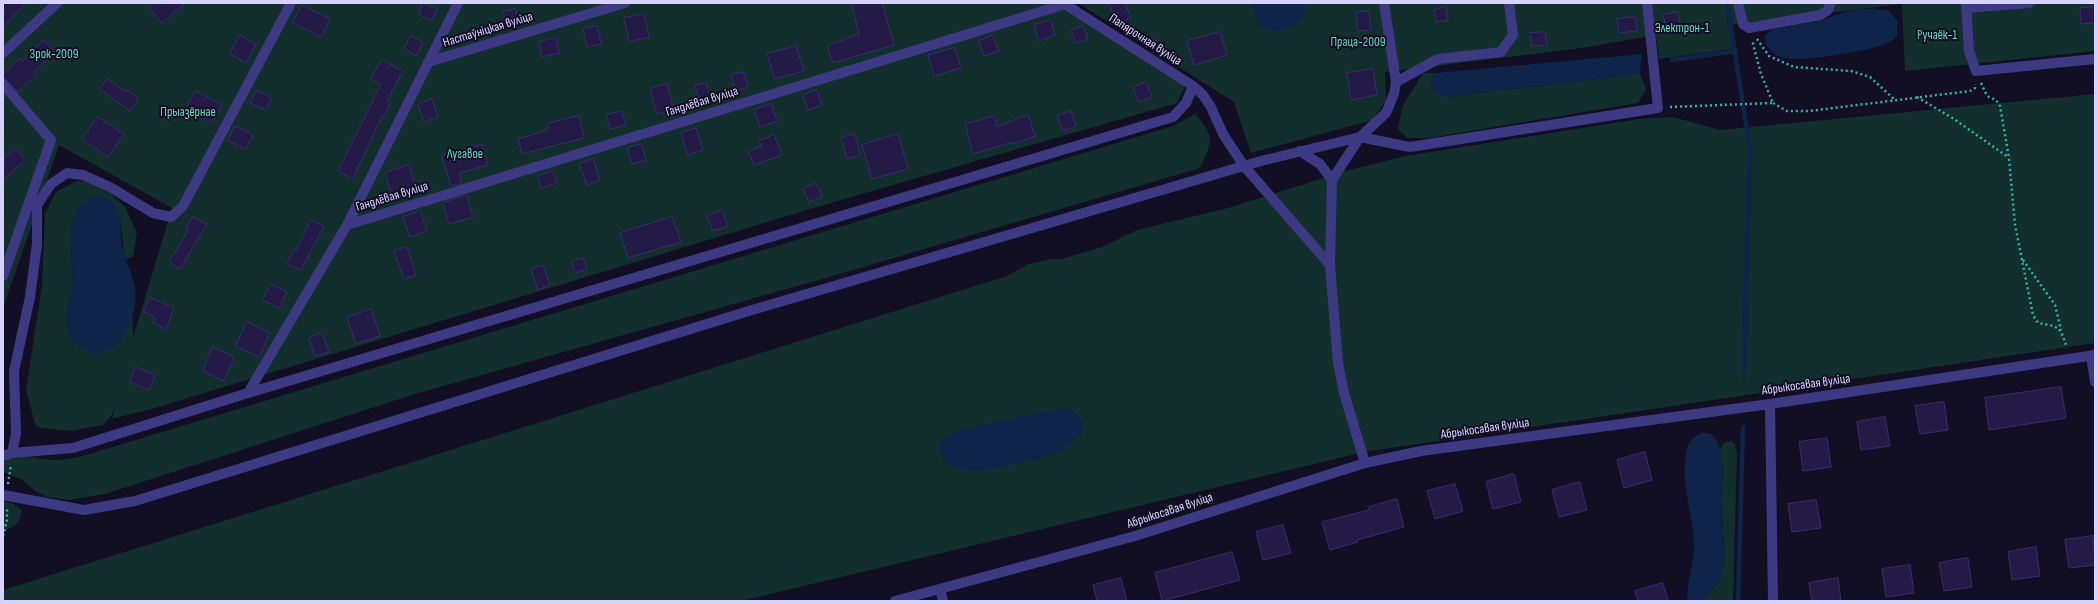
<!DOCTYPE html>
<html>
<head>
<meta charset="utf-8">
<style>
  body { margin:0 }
  #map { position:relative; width:2098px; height:604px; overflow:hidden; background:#120f24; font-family:"Sofia Sans Condensed",sans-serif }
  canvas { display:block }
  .frame { position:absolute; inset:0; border:4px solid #d7d2fe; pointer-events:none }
</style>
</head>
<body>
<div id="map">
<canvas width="2098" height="604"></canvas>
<div class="frame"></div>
</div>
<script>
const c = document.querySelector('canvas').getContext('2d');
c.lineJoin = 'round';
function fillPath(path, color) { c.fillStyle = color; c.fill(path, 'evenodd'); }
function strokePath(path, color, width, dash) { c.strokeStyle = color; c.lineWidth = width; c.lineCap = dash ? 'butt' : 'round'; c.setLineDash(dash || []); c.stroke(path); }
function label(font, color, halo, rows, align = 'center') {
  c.font = font + ' "Sofia Sans Condensed",sans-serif'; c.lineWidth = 4; c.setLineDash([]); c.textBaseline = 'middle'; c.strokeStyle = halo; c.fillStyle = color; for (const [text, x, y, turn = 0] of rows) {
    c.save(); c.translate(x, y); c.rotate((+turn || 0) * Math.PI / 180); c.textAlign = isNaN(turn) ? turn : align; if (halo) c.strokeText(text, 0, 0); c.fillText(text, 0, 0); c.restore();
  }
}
const green = new Path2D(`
  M 3,3 L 1053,3 L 1186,84 L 1177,103 L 810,209 L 158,407 L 112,419 L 115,407 L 111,416 L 103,425 L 71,431 L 36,427 L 26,390 L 42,286 L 45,214 L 56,192 L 77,181 L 89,182 L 107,190 L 125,207 L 137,233 L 133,256 L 125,260 L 120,218 L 72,226 L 73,291 L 66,314 L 128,327 L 132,314 L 133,338 L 172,208 L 59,145 L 3,308 Z
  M 1078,3 L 2095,3 L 2095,51 L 1905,71 L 1902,4 L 1729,25 L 1732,49 L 1659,59 L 1656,35 L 1582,48 L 1385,72 L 1386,100 L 1373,120 L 1251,153 L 1234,102 Z
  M 1423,73 L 1435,73 L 1430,82 L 1446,97 L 1640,74 L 1646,89 L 1638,103 L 1429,138 L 1407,138 L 1398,129 L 1402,107 Z
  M 2095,94 L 2095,343 L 1364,452 L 741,601 L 3,601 L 3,590 L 1007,276 L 1028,264 L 1052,259 L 1062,259 L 1102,247 L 1137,230 L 1228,208 L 1346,171 L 1406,156 L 1639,119 L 1673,117 L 1720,130 Z
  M 1195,114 C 1216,138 1212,141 1200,168 L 829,277 L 415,394 L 105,494 L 68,500 L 47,497 L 34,490 L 21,479 L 3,472 L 3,462 C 18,451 40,461 58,460 C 67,460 77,457 86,455 L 1173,126 Z
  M 1731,441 L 1735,445 L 1737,454 L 1733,601 L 1700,601 L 1708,595 L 1724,549 L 1721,501 L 1723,471 L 1720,449 L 1724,443 Z
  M 3,501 L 14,504 L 22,510 C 20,523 15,527 3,531 Z`);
const water = new Path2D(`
  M 1252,3 L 1306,3 C 1303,27 1279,38 1258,25 Z
  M 1873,8 L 1889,11 L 1898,21 L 1897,35 C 1895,38 1892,41 1888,43 C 1870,51 1804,62 1785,58 C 1773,56 1764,46 1765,35 L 1773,29 L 1821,20 L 1848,11 Z
  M 1642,54 L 1640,74 L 1446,97 L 1434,92 L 1430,82 L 1435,73 Z
  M 96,196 C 105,197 111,200 116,208 C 123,219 119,234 122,246 C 125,259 131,271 134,283 C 141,308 125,351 97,353 C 89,354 83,349 78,345 C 56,322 73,305 73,279 C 73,253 61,207 96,196 Z
  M 1062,408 C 1074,410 1078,414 1084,425 L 1082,433 L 1065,448 L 1048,456 L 1018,463 L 979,471 L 965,470 L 954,468 L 945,461 L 941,455 L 939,447 L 942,440 L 958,430 Z
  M 1701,433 C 1706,433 1711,432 1714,437 C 1727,454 1721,484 1721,503 C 1721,528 1729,554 1720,578 C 1716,588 1709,595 1700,601 L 1688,601 C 1685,590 1694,563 1694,549 C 1695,518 1680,486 1686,454 C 1687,443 1692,438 1701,433 Z`);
const stream = new Path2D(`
  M 1727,3 L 1750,149 L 1744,376
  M 1672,60 L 1736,51
  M 1738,601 L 1743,427`);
const building = new Path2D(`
  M 3,3 L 26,3 L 3,27 Z
  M 155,3 L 185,3 L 162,23 L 149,8 Z
  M 423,3 L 437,9 L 432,20 L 419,15 Z
  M 859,3 L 882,3 L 894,45 L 833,63 L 827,46 L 859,34 L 852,5 Z
  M 1109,3 L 1125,3 L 1131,18 L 1117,24 Z
  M 302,5 L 330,19 L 321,37 L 293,23 Z
  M 1446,7 L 1448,20 L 1436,22 L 1434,10 Z
  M 2095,7 L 2095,23 L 2081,24 L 2080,8 Z
  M 515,9 L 520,24 L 508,27 L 503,12 Z
  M 1369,11 L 1371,30 L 1358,31 L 1356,13 Z
  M 1678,12 L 1681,26 L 1666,28 L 1663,15 Z
  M 644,14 L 649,37 L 629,42 L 624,18 Z
  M 1635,17 L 1637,31 L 1619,33 L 1617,19 Z
  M 1050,20 L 1055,35 L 1039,41 L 1034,25 Z
  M 597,26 L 601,44 L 587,47 L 583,29 Z
  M 1083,26 L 1088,39 L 1076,43 L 1071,31 Z
  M 1220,32 L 1227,55 L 1194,65 L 1187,41 Z
  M 1545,32 L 1547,45 L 1532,46 L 1530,33 Z
  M 240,35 L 256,44 L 246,63 L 230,54 Z
  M 993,35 L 999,51 L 984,56 L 979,41 Z
  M 411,36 L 423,42 L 416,56 L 404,49 Z
  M 556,38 L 559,53 L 542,57 L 539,42 Z
  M 44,40 L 55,52 L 33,72 L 36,75 L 18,92 L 3,77 L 3,74 L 20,58 L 22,61 Z
  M 796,46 L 804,71 L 775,79 L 767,54 Z
  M 955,48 L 961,68 L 934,76 L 928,55 Z
  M 382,60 L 403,71 L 387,101 L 391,102 L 384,117 L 382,116 L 353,179 L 338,171 L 381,84 L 371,79 Z
  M 1373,69 L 1377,95 L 1351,100 L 1347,73 Z
  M 743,72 L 748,87 L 736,91 L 731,75 Z
  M 108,79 L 126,92 L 127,90 L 139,98 L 130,111 L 100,89 Z
  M 1146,82 L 1152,97 L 1139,102 L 1133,87 Z
  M 706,83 L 711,99 L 700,102 L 695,86 Z
  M 667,84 L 674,110 L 657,114 L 650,89 Z
  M 257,90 L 272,98 L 266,110 L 250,103 Z
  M 817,90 L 822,105 L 808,110 L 803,95 Z
  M 196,91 L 222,105 L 212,123 L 186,109 Z
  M 432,99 L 438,117 L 424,122 L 418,104 Z
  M 771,104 L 777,121 L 760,127 L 754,110 Z
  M 622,111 L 626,125 L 610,129 L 606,115 Z
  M 1071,111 L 1076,126 L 1063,131 L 1057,116 Z
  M 1028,115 L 1035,136 L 1014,144 L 1013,142 L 973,154 L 965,124 L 994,116 L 997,126 Z
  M 579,116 L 584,138 L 522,154 L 518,139 L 548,130 L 547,124 Z
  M 98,117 L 124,134 L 108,157 L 82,139 Z
  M 235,126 L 253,135 L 246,149 L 228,141 Z
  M 696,128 L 703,150 L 688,155 L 681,133 Z
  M 855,134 L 860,155 L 847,159 L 841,138 Z
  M 898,134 L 908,169 L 872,179 L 862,145 Z
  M 774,135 L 782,155 L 754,165 L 748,151 L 762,146 L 759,141 Z
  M 641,144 L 646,160 L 632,164 L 627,148 Z
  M 482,145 L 488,165 L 459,173 L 462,183 L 451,186 L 442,156 Z
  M 15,149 L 25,160 L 3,180 L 3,160 Z
  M 593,159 L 600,180 L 587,185 L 579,164 Z
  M 409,165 L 416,188 L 392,195 L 385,173 Z
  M 553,171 L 557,183 L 541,188 L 538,176 Z
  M 816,183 L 822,197 L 809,202 L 803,189 Z
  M 466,195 L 473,217 L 449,224 L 443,203 Z
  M 722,210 L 728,226 L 713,231 L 707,216 Z
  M 420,211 L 427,231 L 410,237 L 403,217 Z
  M 193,217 L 207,224 L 180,269 L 169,262 L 188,231 L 186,230 Z
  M 672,217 L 681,242 L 628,258 L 620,233 Z
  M 311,220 L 324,226 L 301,270 L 287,264 L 294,249 L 296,250 Z
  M 407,247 L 416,275 L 404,279 L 394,251 Z
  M 583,258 L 587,269 L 575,273 L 572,262 Z
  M 543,265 L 550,285 L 538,290 L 531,269 Z
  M 271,284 L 287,292 L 279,308 L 263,300 Z
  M 150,297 L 174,308 L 166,329 L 153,323 L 155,317 L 144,312 Z
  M 371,309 L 380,336 L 356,344 L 347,318 Z
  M 247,322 L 270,333 L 259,357 L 236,346 Z
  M 322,333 L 329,352 L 315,356 L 309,338 Z
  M 213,347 L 234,357 L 224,381 L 203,371 Z
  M 136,367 L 155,375 L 149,390 L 130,382 Z
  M 2061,387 L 2066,418 L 1989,430 L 1985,398 Z
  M 1944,402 L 1948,430 L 1920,434 L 1915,406 Z
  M 1885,417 L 1890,446 L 1861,450 L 1857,422 Z
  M 1827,438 L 1831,467 L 1803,471 L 1799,442 Z
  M 1645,452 L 1652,480 L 1624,488 L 1617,460 Z
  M 1514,474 L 1521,502 L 1493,509 L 1486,482 Z
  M 1580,482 L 1587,510 L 1559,517 L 1552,490 Z
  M 1455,484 L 1463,511 L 1435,519 L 1427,491 Z
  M 1397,499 L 1404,527 L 1357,540 L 1358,542 L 1330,550 L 1322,522 L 1369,510 L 1369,507 Z
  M 1816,500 L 1821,528 L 1792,532 L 1788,504 Z
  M 1283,525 L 1291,553 L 1263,560 L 1256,532 Z
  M 2093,536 L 2095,565 L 2069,568 L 2065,540 Z
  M 2036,547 L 2040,576 L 2012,580 L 2008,552 Z
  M 1232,552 L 1240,580 L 1162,601 L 1155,573 Z
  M 1968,558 L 1972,587 L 1944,591 L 1939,563 Z
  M 1910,565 L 1914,593 L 1886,597 L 1882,569 Z
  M 1121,578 L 1127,601 L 1097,601 L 1093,585 Z
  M 1838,578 L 1841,601 L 1812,601 L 1809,583 Z
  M 1663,583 L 1668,601 L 1638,601 L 1635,591 Z`);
const path = new Path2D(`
  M 1757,39 L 1769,56 L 1794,67 L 1851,71 L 1870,77 L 1895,100
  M 1981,83 L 1987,96 L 1996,100 L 2000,106 L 2009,158 L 2015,225 L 2033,315 L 2038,323 C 2060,327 2060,326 2067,348
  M 1917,97 L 1954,119 L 2008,157
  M 1773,103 L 1787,111 L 1809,111 L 1970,91 L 1975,88 L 1975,84
  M 1670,107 L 1773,103 L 1761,74 L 1752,40
  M 2023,260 L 2055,305 L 2061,330
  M 8,484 L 11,465
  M 3,536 L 7,520 L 7,507`);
const minor = new Path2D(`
  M 1063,3 L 1193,86 L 1203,95 L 1211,107 L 1223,134 L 1244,166 L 1330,265 L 1338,363 L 1344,393 L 1365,463
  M 1738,3 L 1743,24 L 1749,28 L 1820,15 L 1827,11 L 1831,3
  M 1966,3 L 1969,51 L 1976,71 L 2095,59
  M 1966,8 L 2029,3
  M 3,53 L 57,3
  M 428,62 L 625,3
  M 1396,82 L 1438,59 L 1501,52 L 1513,35 L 1509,3
  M 3,84 L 51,140 L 3,276
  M 1300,151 L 1320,164 L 1332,180
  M 347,225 L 1069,3
  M 1330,265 L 1332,180 L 1360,137 L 1410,147 L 1658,108 L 1647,3
  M 2091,356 L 2095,382
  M 248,393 L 347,225 L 458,3
  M 1770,404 L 1773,601
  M 12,453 L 16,434 L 14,371 L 30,297 L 37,244 L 37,205 L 51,184 L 67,173 L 83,175 L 110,187 L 153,213 L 171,217 L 183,206 L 291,3
  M 3,456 L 12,453 L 73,448 L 248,393 L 1173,117 L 1186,103 L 1193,86
  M 3,495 L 84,510 L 135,501 L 752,310 L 1261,161 L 1360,137 L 1386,113 L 1394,94 L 1396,82 L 1384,3
  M 940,590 L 943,601
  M 895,601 L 1135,536 L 1365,463 L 1421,451 L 1770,404 L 2095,355`);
const parkNames = [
  ["Электрон-1",1682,29],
  ["Ручаёк-1",1937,36],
  ["Праца-2009",1358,43],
  ["Зрок-2009",54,55],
  ["Прыазёрнае",188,113],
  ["Лугавое",465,155]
];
const streetNames = [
  ["Настаўніцкая вуліца",488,30,-17],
  ["Папярочная вуліца",1145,40,33],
  ["Гандлёвая вуліца",702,102,-17],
  ["Гандлёвая вуліца",392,197,-17],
  ["Абрыкосавая вуліца",1806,385,-8],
  ["Абрыкосавая вуліца",1485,429,-8],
  ["Абрыкосавая вуліца",1170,511,-18]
];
fillPath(green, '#122e2d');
fillPath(water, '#0e2449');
strokePath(stream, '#0e2449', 4.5);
fillPath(building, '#231b45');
strokePath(building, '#3a2d71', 1);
strokePath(path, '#30b5ac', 2.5, [2, 3]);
strokePath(minor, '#3d3a83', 10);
label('13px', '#5fdebe', '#120f24', parkNames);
label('13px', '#d7d2fe', '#120f24', streetNames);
</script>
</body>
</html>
